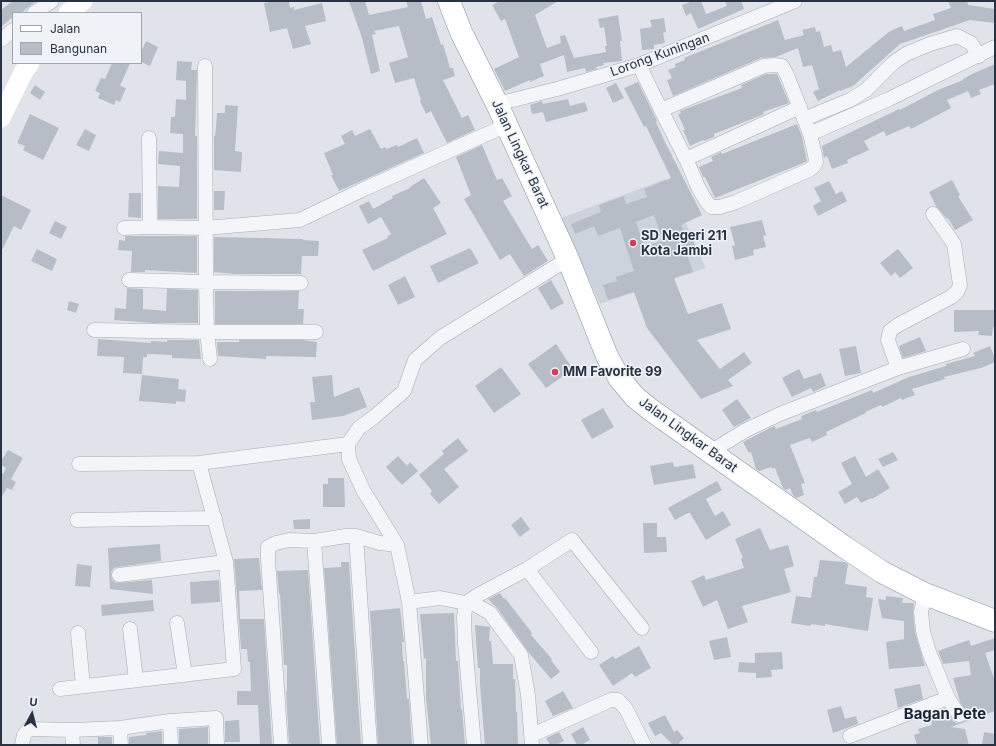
<!DOCTYPE html>
<style>
body{margin:0}
#map{position:relative;width:996px;height:746px;overflow:hidden;background:#e0e4ea;font-family:Inter,sans-serif}
canvas{display:block}
.frame{position:absolute;inset:0;border:2px solid #273242;pointer-events:none}
.legend{position:absolute;left:12px;top:12px;width:130px;height:52px;box-sizing:border-box;background:#eff3f7;border:1px solid #9fa6af;margin:0;padding:5px 7px;list-style:none;font-size:12px;color:#273242}
.legend li{display:flex;align-items:center;gap:8px;height:20px}
.legend b{width:20px;border:1px solid #9fa6af}
.north{position:absolute;left:12px;top:694px;width:40px;height:40px;-webkit-text-stroke:3px #eff3f7;paint-order:stroke;rotate:7deg;font-size:11px;font-weight:700;line-height:16px;text-align:center;color:#273242}
.north::after{content:'';display:block;margin:auto;width:14px;height:18px;background:#273242;clip-path:polygon(50% 0,100% 100%,50% 72%,0 100%)}
</style>
<div id="map">
<canvas width="996" height="746"></canvas>
<div class="frame"></div>
<ul class="legend">
<li><b style="height:5px;background:#fff"></b>Jalan</li>
<li><b style="height:11px;background:#b6bdc7"></b>Bangunan</li>
</ul>
<div class="north">U</div>
</div>
<script>
const ctx = document.querySelector('canvas').getContext('2d');
ctx.lineJoin = 'round';
function paint(path, color) {
  ctx.fillStyle = color;
  ctx.fill(path, 'evenodd');
}
function poly(rows) {
  const path = new Path2D();
  for (const r of rows) {
    path.moveTo(r[0], r[1]);
    for (let i = 2; i < r.length; i += 2) path.lineTo(r[i], r[i + 1]);
  }
  return path;
}
function strokePath(path, color, width, dash) {
  ctx.strokeStyle = color;
  ctx.lineWidth = width;
  ctx.lineCap = dash ? 'butt' : 'round';
  ctx.setLineDash(dash || []);
  ctx.stroke(path);
}
function label(font, color, halo, rows, align = 'center') {
  ctx.font = font + ' Inter,sans-serif';
  ctx.lineWidth = 3;
  ctx.setLineDash([]);
  ctx.textBaseline = 'middle';
  ctx.strokeStyle = halo;
  ctx.fillStyle = color;
  for (const [text, x, y, turn = 0] of rows) {
    ctx.save();
    ctx.translate(x, y);
    ctx.rotate((+turn || 0) * Math.PI / 180);
    ctx.textAlign = isNaN(turn) ? turn : align;
    if (halo) ctx.strokeText(text, 0, 0);
    ctx.fillText(text, 0, 0);
    ctx.restore();
  }
}
paint(poly([
 [666,179,706,268,600,304,561,218]
]), '#cdd3dc');
paint(poly([
 [13,1,36,1,21,13,13,13,13,17,1,27,1,10],
 [274,1,289,1,290,8,294,7,294,10,322,3,326,21,305,26,311,44,293,49,287,28,270,32,264,3],
 [349,1,365,1,369,15,408,7,406,1,421,1,426,19,432,17,441,45,443,44,450,68,453,68,455,76,443,80,462,118,468,115,475,130,447,143,431,111,426,114,420,101,421,100,414,78,395,83,389,63,408,57,399,26,374,31,376,34,372,35,380,71,371,74,362,38],
 [500,1,558,1,535,15,547,48,561,43,560,36,565,35,574,58,606,52,605,46,607,46,604,27,600,28,598,19,618,15,622,41,620,41,622,61,603,63,604,65,596,67,597,69,586,72,585,68,567,72,564,55,540,64,544,76,530,82,530,80,505,91,494,69,519,57,505,19,501,21,492,5],
 [693,1,701,1,706,14,727,6,725,1,741,1,744,9,698,29,691,13,686,16,682,5],
 [948,1,967,1,968,5,995,9,995,23,970,20,900,44,853,86,840,91,840,90,818,101,813,92,819,89,812,65,803,67,798,48,776,57,761,58,673,96,667,80,672,78,668,70,676,67,675,64,685,60,684,58,778,20,785,40,804,35,802,30,815,27,816,32,820,31,824,47,831,45,833,52,841,50,846,67,890,31,902,26,904,31,935,20,933,14,951,8],
 [664,18,666,32,663,33,665,43,654,45,654,49,642,50,640,29,652,27,650,20],
 [146,41,158,47,150,66,141,62,141,52],
 [177,61,192,62,191,70,197,70,195,136,197,136,197,219,158,219,158,186,179,187,180,166,158,164,159,151,183,153,183,134,170,133,171,117,175,117,176,99,186,100,186,81,176,80],
 [112,63,130,63,120,86,126,88,120,102,116,100,114,105,98,98,100,93,95,91,101,78,105,79],
 [995,64,995,84,979,90,981,94,971,98,968,91,947,100,951,108,911,129,909,126,886,136,884,131,864,141,869,150,847,160,848,163,832,169,827,156,824,158,822,146,899,109,900,110,938,90,963,80,963,79,972,74],
 [766,74,777,74,789,103,763,112,764,114,762,115,714,134,714,137,704,141,703,140,690,146,683,130,685,130,678,114,681,113,680,111,742,88,741,85],
 [638,82,657,121,656,122,665,142,702,215,681,225,687,241,693,240,696,251,687,254,693,272,674,278,688,314,722,303,731,329,697,340,720,369,744,352,752,363,728,380,733,386,701,399,647,328,634,292,608,300,603,285,617,281,616,277,634,271,620,228,598,236,594,226,575,234,571,224,601,212,599,205,624,196,626,204,647,197,644,189,671,178,646,126,644,127,624,88],
 [654,215,663,241,644,246,636,222],
 [616,83,624,98,613,103,606,88],
 [35,85,45,92,40,100,30,93],
 [568,99,570,106,585,102,588,111,546,122,543,112,532,114,530,105,542,101,543,104],
 [225,105,238,106,235,151,242,152,241,172,214,170,214,136,215,136,216,128,217,113,225,113],
 [30,114,59,128,43,160,23,150,25,146,17,143],
 [797,124,802,137,807,161,801,164,715,198,705,177,703,177,699,167,713,161,711,157,721,152,722,154],
 [85,129,96,135,89,151,76,145],
 [370,129,381,149,385,147,386,149,397,145,398,147,417,138,424,153,339,191,331,175,333,175,324,153,345,144,341,136,352,130,355,136],
 [482,145,497,180,502,178,512,196,503,201,532,249,538,245,548,261,524,276,510,254,500,260,464,199,471,195,456,157],
 [424,178,441,203,433,208,447,234,373,271,362,250,388,238,387,237,391,234,381,217,368,224,359,206,369,201,373,209,393,198,392,196,410,188,410,187],
 [952,180,960,195,958,196,973,220,955,230,948,218,947,219,936,206,929,192],
 [829,181,836,194,842,191,847,201,818,216,813,206,821,201,814,188],
 [214,191,225,191,224,210,214,210],
 [129,193,141,193,141,218,128,217],
 [1,195,31,210,21,230,14,226,1,252],
 [762,220,766,235,763,236,766,247,753,250,754,255,735,260,732,246,735,245,730,227],
 [55,221,67,227,61,239,49,233],
 [125,236,197,236,197,273,145,270,145,272,131,272,132,251,118,250,119,240,125,241],
 [214,237,303,239,303,240,319,241,318,256,302,256,301,274,234,274,214,272],
 [470,248,479,263,438,283,430,266],
 [37,249,57,259,52,271,31,261],
 [898,249,913,268,900,278,895,272,891,276,880,263],
 [405,276,415,297,398,305,388,285],
 [551,280,564,303,551,310,538,288],
 [127,288,143,289,143,309,166,311,167,289,198,290,198,323,152,323,114,320,115,308,126,309],
 [215,291,299,291,298,309,304,309,303,324,215,324],
 [69,301,79,304,76,313,67,310],
 [954,310,995,310,994,327,993,327,992,336,978,335,979,331,954,332],
 [920,337,926,351,903,358,899,346],
 [98,339,151,343,151,341,167,342,167,340,199,340,201,359,172,358,172,355,147,354,147,357,143,357,142,374,123,373,124,357,97,356],
 [239,340,303,340,317,342,316,357,266,356,266,359,218,356,217,342,239,342],
 [556,344,573,369,546,388,528,364],
 [856,346,861,373,845,376,839,349],
 [990,346,995,358,995,362,981,368,944,377,945,379,912,389,915,395,902,400,901,398,882,407,881,405,865,412,866,413,826,432,827,435,812,442,810,438,790,445,805,483,801,484,804,495,796,498,793,495,790,488,786,490,783,488,775,468,772,469,772,467,759,471,756,469,751,452,749,453,743,442,774,426,776,429,802,419,801,416,816,410,817,412,872,390,873,393,909,377,946,366,946,364,975,356,973,353],
 [501,367,521,394,494,413,475,386],
 [799,369,804,379,821,373,826,386,813,392,811,388,792,397,782,378],
 [142,375,179,379,178,389,186,390,185,402,176,401,176,404,139,401],
 [332,375,334,397,359,387,367,407,343,416,312,420,310,402,315,402,312,377],
 [737,399,751,418,734,427,722,410],
 [603,408,614,427,592,439,581,420],
 [458,438,468,451,444,469,459,487,439,504,430,494,432,491,419,475,444,454,442,451],
 [8,450,23,458,11,479,16,482,12,490,7,488,1,498,1,473,3,474,6,468,1,465,1,461],
 [893,452,898,460,883,467,878,459],
 [398,456,407,466,410,462,418,471,402,485,386,467],
 [855,456,866,477,878,469,890,488,872,499,871,498,861,503,857,497,845,504,838,492,852,484,841,463],
 [673,462,674,467,693,464,696,478,654,485,650,466],
 [328,478,344,478,345,507,323,507,323,484,328,484],
 [717,481,722,490,706,499,715,516,723,511,731,525,706,540,690,513,688,513,675,520,668,508],
 [521,517,530,529,520,537,511,525],
 [310,519,310,529,294,529,293,520],
 [643,523,657,523,657,537,666,537,667,552,644,553],
 [760,528,770,550,788,545,794,566,784,569,791,592,742,606,748,622,728,629,717,600,703,607,691,581,704,575,706,580,744,568,741,559,743,558,735,539],
 [160,544,161,561,118,567,114,568,111,572,112,580,116,583,152,580,153,594,110,589,108,548],
 [259,558,262,590,239,591,240,619,264,619,272,744,260,744,258,705,237,705,237,691,251,691,250,662,248,662,247,649,241,649,234,559],
 [820,560,844,562,848,564,845,584,867,587,866,597,873,598,868,631,825,624,825,626,811,624,810,626,791,623,796,596,811,598,814,577,817,577],
 [341,562,349,562,361,745,337,745,324,568,341,567],
 [77,564,92,566,90,587,75,586],
 [308,570,320,745,291,745,291,743,289,743,286,691,287,691,287,665,284,665,280,594,279,594,277,571],
 [219,580,220,602,191,604,190,582],
 [500,593,504,599,505,598,532,633,531,635,552,659,551,660,560,672,551,679,529,653,497,608,488,599],
 [886,596,903,598,902,603,914,603,913,613,915,632,925,666,889,669,886,642,904,639,904,621,882,618,878,599,886,600],
 [153,600,154,611,102,616,101,605],
 [400,608,404,642,402,642,403,661,404,661,407,699,409,699,412,745,378,745,370,611],
 [454,613,456,661,458,661,461,709,462,709,465,745,431,745,426,698,426,658,424,659,420,614],
 [475,625,490,627,489,641,491,641,493,664,513,664,513,679,515,679,516,712,517,712,518,745,485,745,480,685,480,668,478,668],
 [727,637,731,657,714,660,709,641],
 [995,638,995,650,985,653,995,681,995,711,951,727,965,729,969,745,917,745,914,735,920,733,918,729,932,725,929,715,945,708,952,720,956,723,963,722,967,718,966,711,960,702,953,678,971,675,969,661,943,664,938,651,969,640,971,646],
 [639,646,651,668,635,677,632,673,613,686,599,665,613,656,615,659],
 [782,652,783,669,771,670,772,677,756,678,756,673,738,672,739,662,755,663,755,653],
 [920,684,923,699,898,708,894,689],
 [563,691,573,708,553,716,545,701],
 [841,706,845,719,856,716,858,724,833,733,827,710],
 [665,715,674,732,677,730,684,738,679,743,680,745,673,745,661,733,655,736,648,723],
 [239,720,240,742,225,742,225,721],
 [208,727,208,745,179,745,179,729],
 [583,727,590,740,581,745,577,745,571,734],
 [162,731,162,745,129,745,129,737,146,735,146,733],
 [559,732,564,741,556,745,550,745,546,738],
 [984,732,995,734,995,745,982,745],
 [98,737,112,737,112,745,98,745]
]), '#b6bdc7');
const street = poly([
 [34,13,52,1],
 [1,40,13,30],
 [639,65,661,110,686,159,698,187,706,201,711,207,720,207,736,202,809,170,814,166,816,162,815,155,810,134,787,75,782,66,775,65,764,66,661,110],
 [205,66,206,282,207,332,210,359],
 [497,104,557,89,639,65,795,1],
 [804,119,850,100,866,90,893,63,906,54,930,44,957,36,971,43,979,56],
 [810,134,889,99,995,47],
 [149,138,150,227],
 [686,159,800,107],
 [124,228,150,227,205,228,300,220,364,189,507,125],
 [129,280,206,282,301,283],
 [94,330,207,332,316,332],
 [898,368,888,340,890,331,898,325,951,297,957,292,960,285,954,244,933,214],
 [710,452,746,430,780,414,898,368,963,349],
 [79,464,199,463],
 [77,520,215,518],
 [356,536,370,745],
 [314,541,329,745],
 [527,569,591,652],
 [119,575,226,562,199,463,348,444],
 [925,594,921,612,923,631,929,652,948,698,959,715],
 [409,602,440,598,476,605,490,613,521,655,528,695,532,745],
 [177,623,185,675],
 [130,629,136,680],
 [78,633,83,686],
 [60,689,234,669,226,562],
 [170,721,171,745],
 [120,728,121,745],
 [72,730,73,745],
 [532,735,611,700,618,700,626,709,644,745],
 [850,736,948,698],
 [22,745,24,735,29,729,72,730,120,728,170,721,216,718,217,745],
 [281,745,268,560,268,547,276,543,289,540,314,541,346,536,356,536,380,543,397,545],
 [421,745,409,602,397,545,363,490,349,459,348,444,359,428,374,417,404,391,415,360,440,338,568,259],
 [474,745,465,643,464,617,466,603,478,595,527,569,572,540,642,628]
]);
const highway = poly([
 [449,1,461,32,497,104,568,259,607,356,619,378,635,397,651,410,843,546,882,572,925,594,995,621]
]);
strokePath(street, '#a5abb4', 15);
strokePath(highway, '#8692a2', 23);
strokePath(street, '#f3f5f8', 14);
strokePath(poly([
 [68,13,83,1],
 [1,118,24,71,30,63]
]), '#fff', 19);
strokePath(highway, '#fff', 22);
for (const [x, y, r, color] of [
 [633,243,4,"#d83b58"],
 [555,372,4,"#d83b58"]
]) {
  const dot = new Path2D();
  dot.arc(x, y, r, 0, 2 * Math.PI);
  ctx.fillStyle = color;
  ctx.fill(dot);
  strokePath(dot, '#eff3f7', 1.5);
}
label('13px', '#273242', '#eff3f7', [
 ["Lorong Kuningan",660,55,-20],
 ["Jalan Lingkar Barat",520,154,65],
 ["Jalan Lingkar Barat",688,435,36]
]);
label('bold 13px', '#273242', '#eff3f7', [
 ["SD Negeri 211",641,236],
 ["Kota Jambi",641,251],
 ["MM Favorite 99",563,372]
], 'left');
label('bold 15px', '#192333', '#eff3f7', [
 ["Bagan Pete",945,714]
]);
</script>
